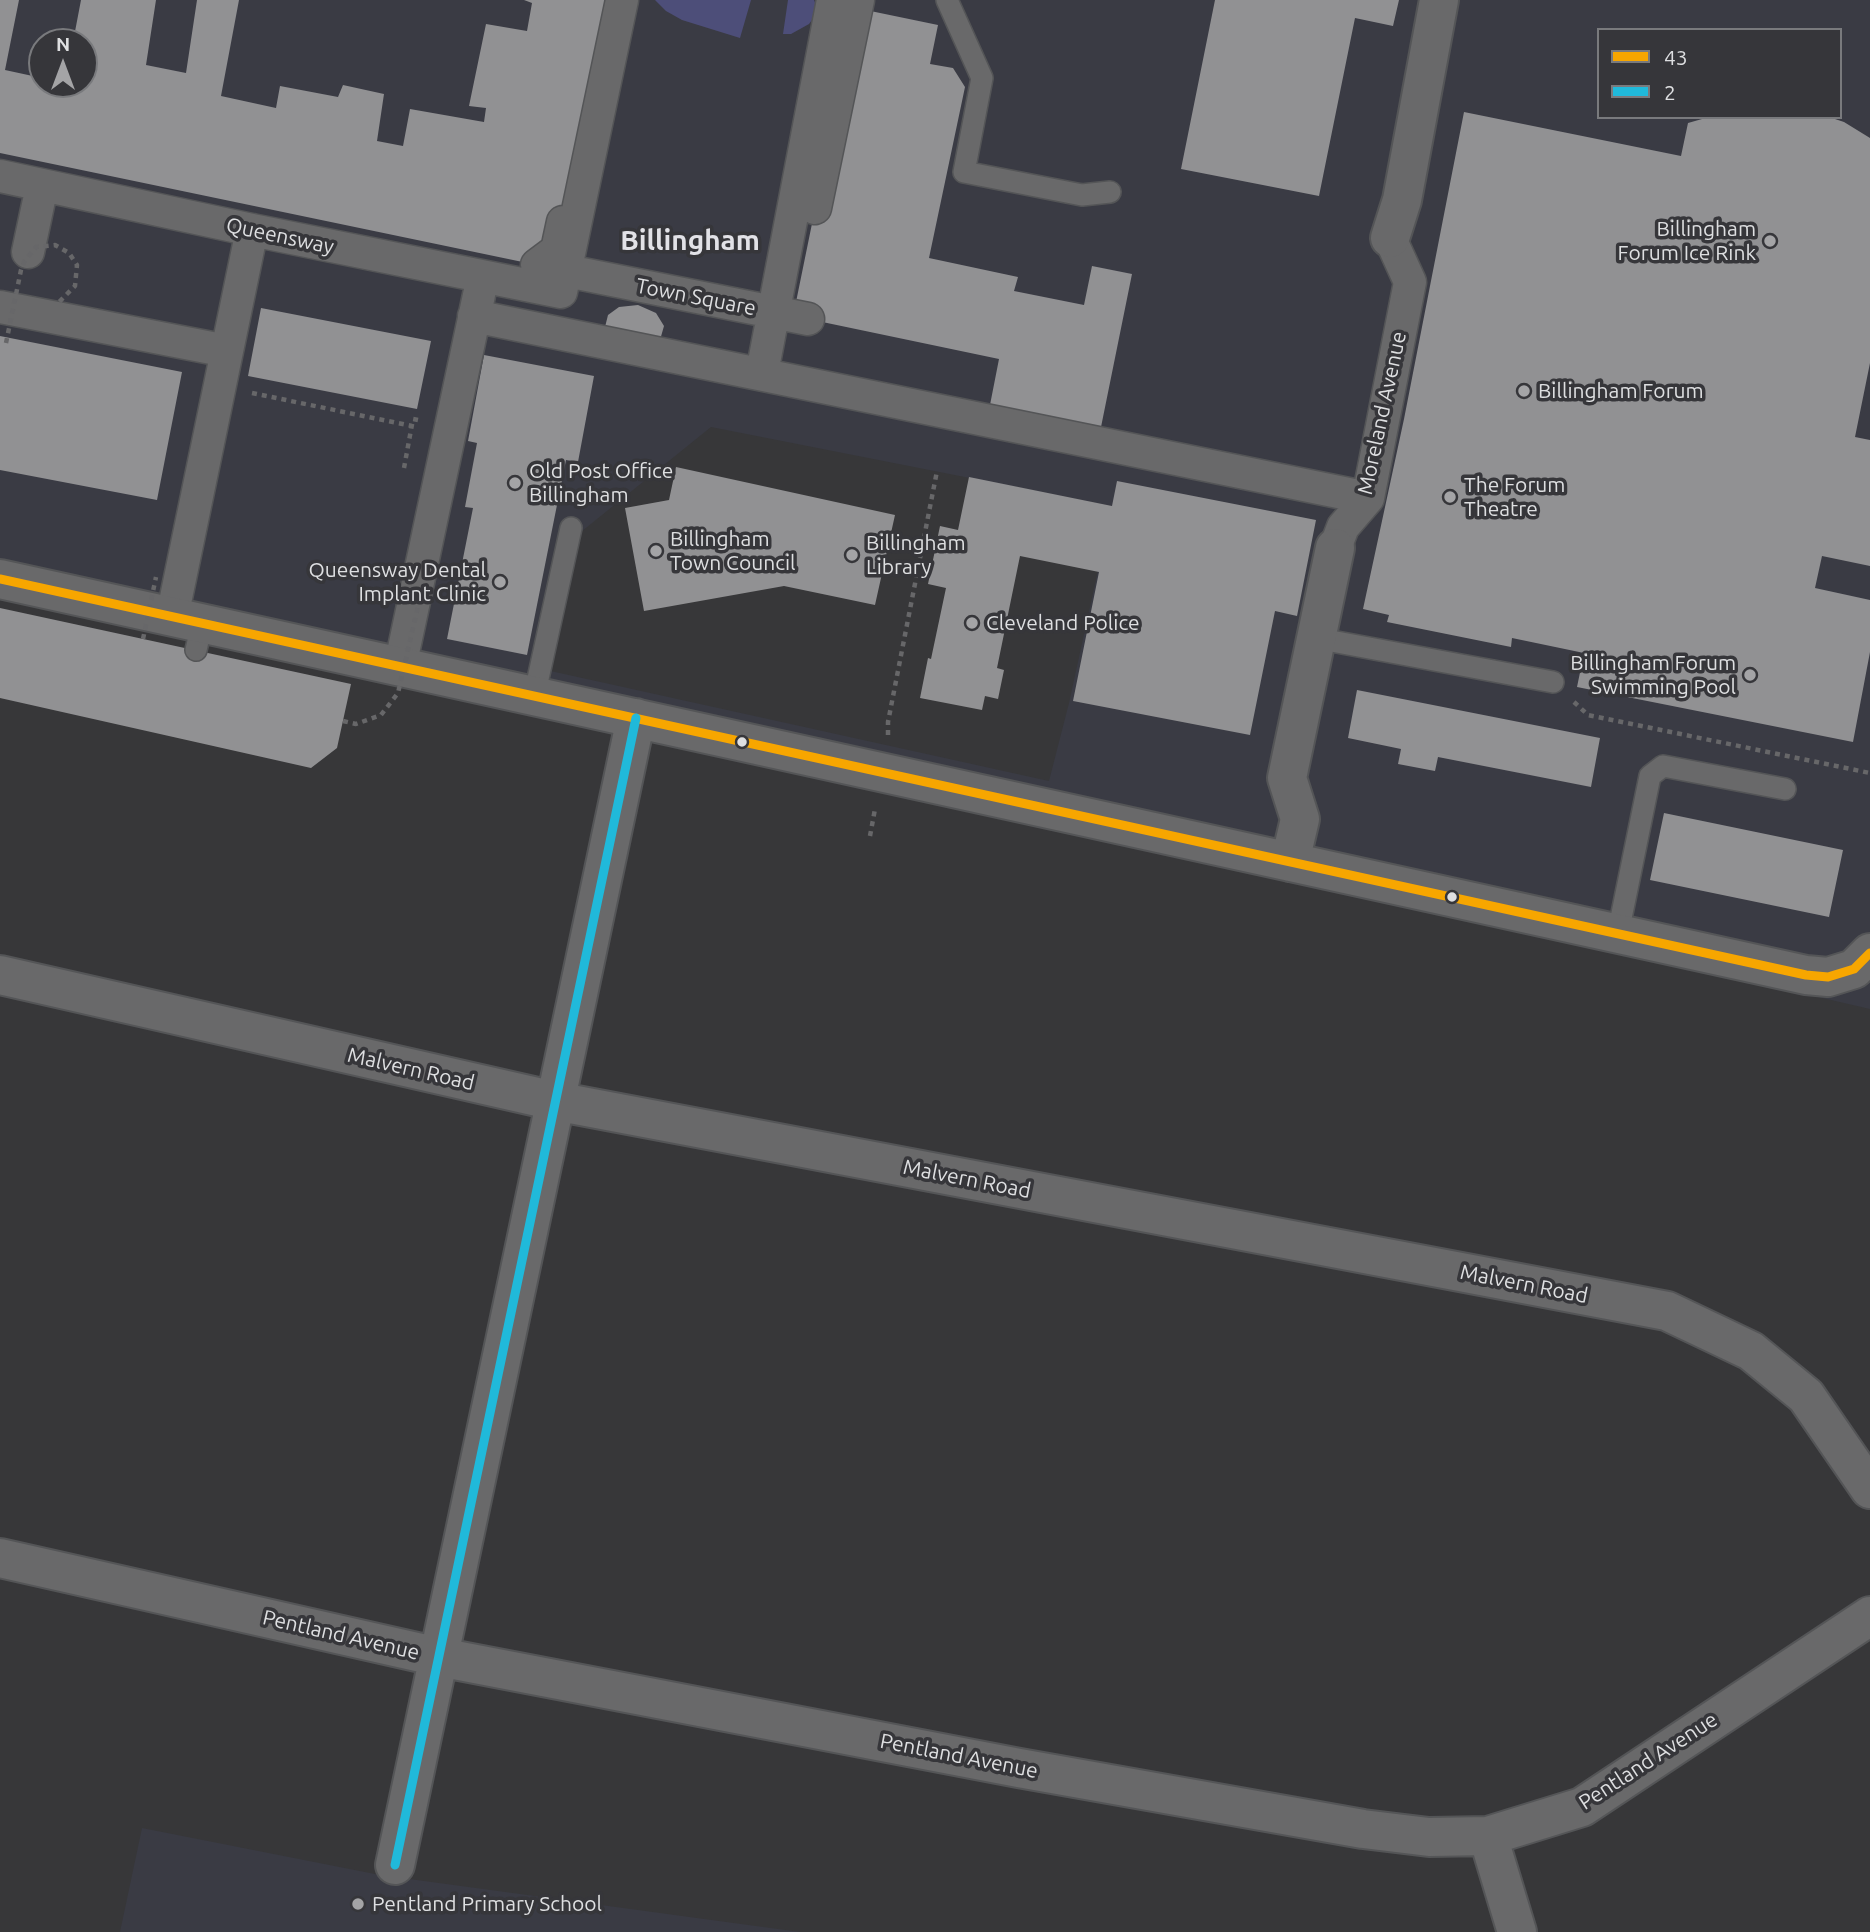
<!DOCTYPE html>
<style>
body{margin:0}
#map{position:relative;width:1870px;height:1932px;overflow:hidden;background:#373739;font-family:Ubuntu,sans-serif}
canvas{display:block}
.legend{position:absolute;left:1597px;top:28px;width:245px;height:91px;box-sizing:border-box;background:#36363a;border:2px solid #797a7d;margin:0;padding:9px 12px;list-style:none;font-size:21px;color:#dedfe1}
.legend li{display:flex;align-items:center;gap:14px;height:35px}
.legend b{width:35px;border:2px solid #797a7d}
.north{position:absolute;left:28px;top:28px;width:70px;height:70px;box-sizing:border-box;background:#36363a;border:2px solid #797a7d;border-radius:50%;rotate:0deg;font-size:19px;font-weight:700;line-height:28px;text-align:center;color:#dedfe1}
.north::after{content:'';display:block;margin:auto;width:24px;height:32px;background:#a4a4a6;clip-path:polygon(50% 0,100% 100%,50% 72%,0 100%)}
</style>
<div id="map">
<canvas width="1870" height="1932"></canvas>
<ul class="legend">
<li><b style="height:9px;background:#f7a600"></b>43</li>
<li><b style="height:9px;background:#20b9da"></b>2</li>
</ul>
<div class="north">N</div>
</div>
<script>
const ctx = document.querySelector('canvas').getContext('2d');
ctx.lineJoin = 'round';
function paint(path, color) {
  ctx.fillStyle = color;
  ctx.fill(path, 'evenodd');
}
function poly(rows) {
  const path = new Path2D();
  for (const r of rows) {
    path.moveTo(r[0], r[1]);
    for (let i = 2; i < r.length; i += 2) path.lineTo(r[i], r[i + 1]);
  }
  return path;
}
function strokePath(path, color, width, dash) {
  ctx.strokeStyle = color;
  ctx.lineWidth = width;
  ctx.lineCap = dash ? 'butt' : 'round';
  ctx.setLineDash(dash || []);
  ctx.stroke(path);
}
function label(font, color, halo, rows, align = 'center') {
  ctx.font = font + ' Ubuntu,sans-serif';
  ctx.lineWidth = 7;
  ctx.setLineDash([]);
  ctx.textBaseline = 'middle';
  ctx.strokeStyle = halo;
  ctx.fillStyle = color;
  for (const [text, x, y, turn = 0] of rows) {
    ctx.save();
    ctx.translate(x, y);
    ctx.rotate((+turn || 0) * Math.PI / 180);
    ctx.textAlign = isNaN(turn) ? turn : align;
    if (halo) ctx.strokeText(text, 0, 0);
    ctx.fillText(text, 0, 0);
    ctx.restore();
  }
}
paint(poly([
 [0,0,1870,0,1870,1009,639,724,0,572],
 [1599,30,1840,30,1840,117,1599,117],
 [42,42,84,42,84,84,42,84],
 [711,427,1112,506,1069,703,1049,781,546,670,576,536],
 [142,1828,380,1875,800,1932,120,1932]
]), '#3a3b44');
paint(poly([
 [655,0,751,0,740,38,682,20,666,11],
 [788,0,814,0,816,5,815,16,809,24,791,34,783,34]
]), '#4d4e79');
paint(poly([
 [0,0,19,0,5,70,42,78,42,84,84,84,84,42,73,42,81,0,156,0,146,65,186,73,197,0,239,0,221,96,276,108,280,86,338,97,343,85,384,94,377,141,403,146,410,109,484,122,486,108,469,106,486,24,527,31,532,3,524,0,607,0,557,250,537,265,0,153],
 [1215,0,1399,0,1393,26,1355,18,1319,196,1181,169],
 [856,8,938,25,930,64,953,68,965,87,929,258,1018,277,1014,291,1084,305,1092,266,1132,274,1100,432,989,410,999,359,808,319,796,302],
 [1464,112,1681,156,1688,123,1709,117,1829,117,1844,122,1870,138,1870,363,1855,437,1870,440,1870,566,1822,556,1815,588,1870,600,1870,652,1853,742,1577,687,1584,653,1512,638,1511,647,1387,622,1389,615,1363,609,1404,419],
 [638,305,656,313,664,326,660,340,605,327,608,315,619,307],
 [261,308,431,341,417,409,248,376],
 [0,336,182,372,157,500,0,470],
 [484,355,594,376,578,462,566,460,527,655,447,639,473,508,465,507,477,443,468,441],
 [676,467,895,515,875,605,784,586,644,611,625,508,669,500],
 [969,477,1112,506,1117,481,1316,520,1297,616,1275,611,1250,735,1073,701,1099,572,1020,556,997,668,1004,670,998,699,985,696,982,710,920,698,928,658,931,659,946,588,928,584,940,526,958,530],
 [0,608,351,684,337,748,311,768,0,698],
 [1357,690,1600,738,1591,787,1438,757,1435,771,1398,764,1401,749,1348,738],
 [1664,813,1843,850,1829,917,1650,880]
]), '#919193');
const service = poly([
 [947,0,982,78,964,172,1082,195,1110,192],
 [1315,638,1553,682],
 [196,650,202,624],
 [534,697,571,528],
 [1618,933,1650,776,1663,766,1785,789]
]);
const pedestrian = poly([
 [0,176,252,230,561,292,622,0],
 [815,208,858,0],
 [563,222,557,250,537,265,808,319],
 [28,252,42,186],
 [0,307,227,351],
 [474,316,1368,498],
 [762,373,833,0],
 [1335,548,1343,527,1368,498,1410,282,1390,238],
 [172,617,252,230],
 [400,667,479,295]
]);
const minor = poly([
 [1390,238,1402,200,1439,0],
 [0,579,1806,975,1828,977,1854,969,1870,953],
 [1290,862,1300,819,1287,778,1335,548],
 [0,975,555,1101,1667,1311,1751,1351,1806,1396,1870,1489],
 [0,1558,439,1657,1019,1768,1363,1829,1429,1837,1488,1836,1582,1807,1870,1616],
 [1488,1836,1517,1932],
 [395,1865,636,718]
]);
strokePath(service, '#545557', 24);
strokePath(pedestrian, '#545557', 35);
strokePath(minor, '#545557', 42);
strokePath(poly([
 [252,393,412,426],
 [404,468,413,419,418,420],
 [1574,702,1588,715,1870,773],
 [888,735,888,722,937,471],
 [870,836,875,809]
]), '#676769', 4.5, [5, 5]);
strokePath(service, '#69696a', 21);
strokePath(pedestrian, '#69696a', 32);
strokePath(minor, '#69696a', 38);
strokePath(poly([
 [6,343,21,270,24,262,36,247,55,245,69,253,77,265,75,286,59,302],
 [143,639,156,577],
 [343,721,356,724,381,715,398,693,419,602,414,585,404,573,384,569]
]), '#676769', 4.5, [5, 5]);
strokePath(poly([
 [0,579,1806,975,1828,977,1854,969,1870,953]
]), '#f7a600', 9);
strokePath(poly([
 [395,1865,636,718]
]), '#20b9da', 9);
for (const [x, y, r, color] of [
 [1770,241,7,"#a4a4a6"],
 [1524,391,7,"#a4a4a6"],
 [515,483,7,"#a4a4a6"],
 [1450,497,7,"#a4a4a6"],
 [656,551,7,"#a4a4a6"],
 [852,555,7,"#a4a4a6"],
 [500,582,7,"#a4a4a6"],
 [972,623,7,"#a4a4a6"],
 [1750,675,7,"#a4a4a6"],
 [742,742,6,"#dedfe1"],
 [1452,897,6,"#dedfe1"],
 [358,1904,7,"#a4a4a6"]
]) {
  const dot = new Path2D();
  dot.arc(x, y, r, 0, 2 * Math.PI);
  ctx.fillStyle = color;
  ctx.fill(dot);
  strokePath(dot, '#36363a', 2.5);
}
label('21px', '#dedfe1', '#36363a', [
 ["Billingham",1756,229,"right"],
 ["Forum Ice Rink",1756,253,"right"],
 ["Billingham Forum",1538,391],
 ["Old Post Office",529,471],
 ["Billingham",529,495],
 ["The Forum",1464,485],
 ["Theatre",1464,509],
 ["Billingham",670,539],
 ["Town Council",670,563],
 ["Billingham",866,543],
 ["Library",866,567],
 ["Queensway Dental",486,570,"right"],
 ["Implant Clinic",486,594,"right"],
 ["Cleveland Police",986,623],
 ["Billingham Forum",1736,663,"right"],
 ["Swimming Pool",1736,687,"right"],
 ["Pentland Primary School",372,1904]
], 'left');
label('21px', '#dedfe1', '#36363a', [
 ["Queensway",280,236,12],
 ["Town Square",696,297,11],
 ["Moreland Avenue",1382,413,-78],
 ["Malvern Road",411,1069,13],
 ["Malvern Road",967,1179,11],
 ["Malvern Road",1524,1284,11],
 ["Pentland Avenue",341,1635,13],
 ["Pentland Avenue",959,1756,11],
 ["Pentland Avenue",1648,1761,-33]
]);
label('bold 28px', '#e2e2e7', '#36363a', [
 ["Billingham",690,241]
]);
</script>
